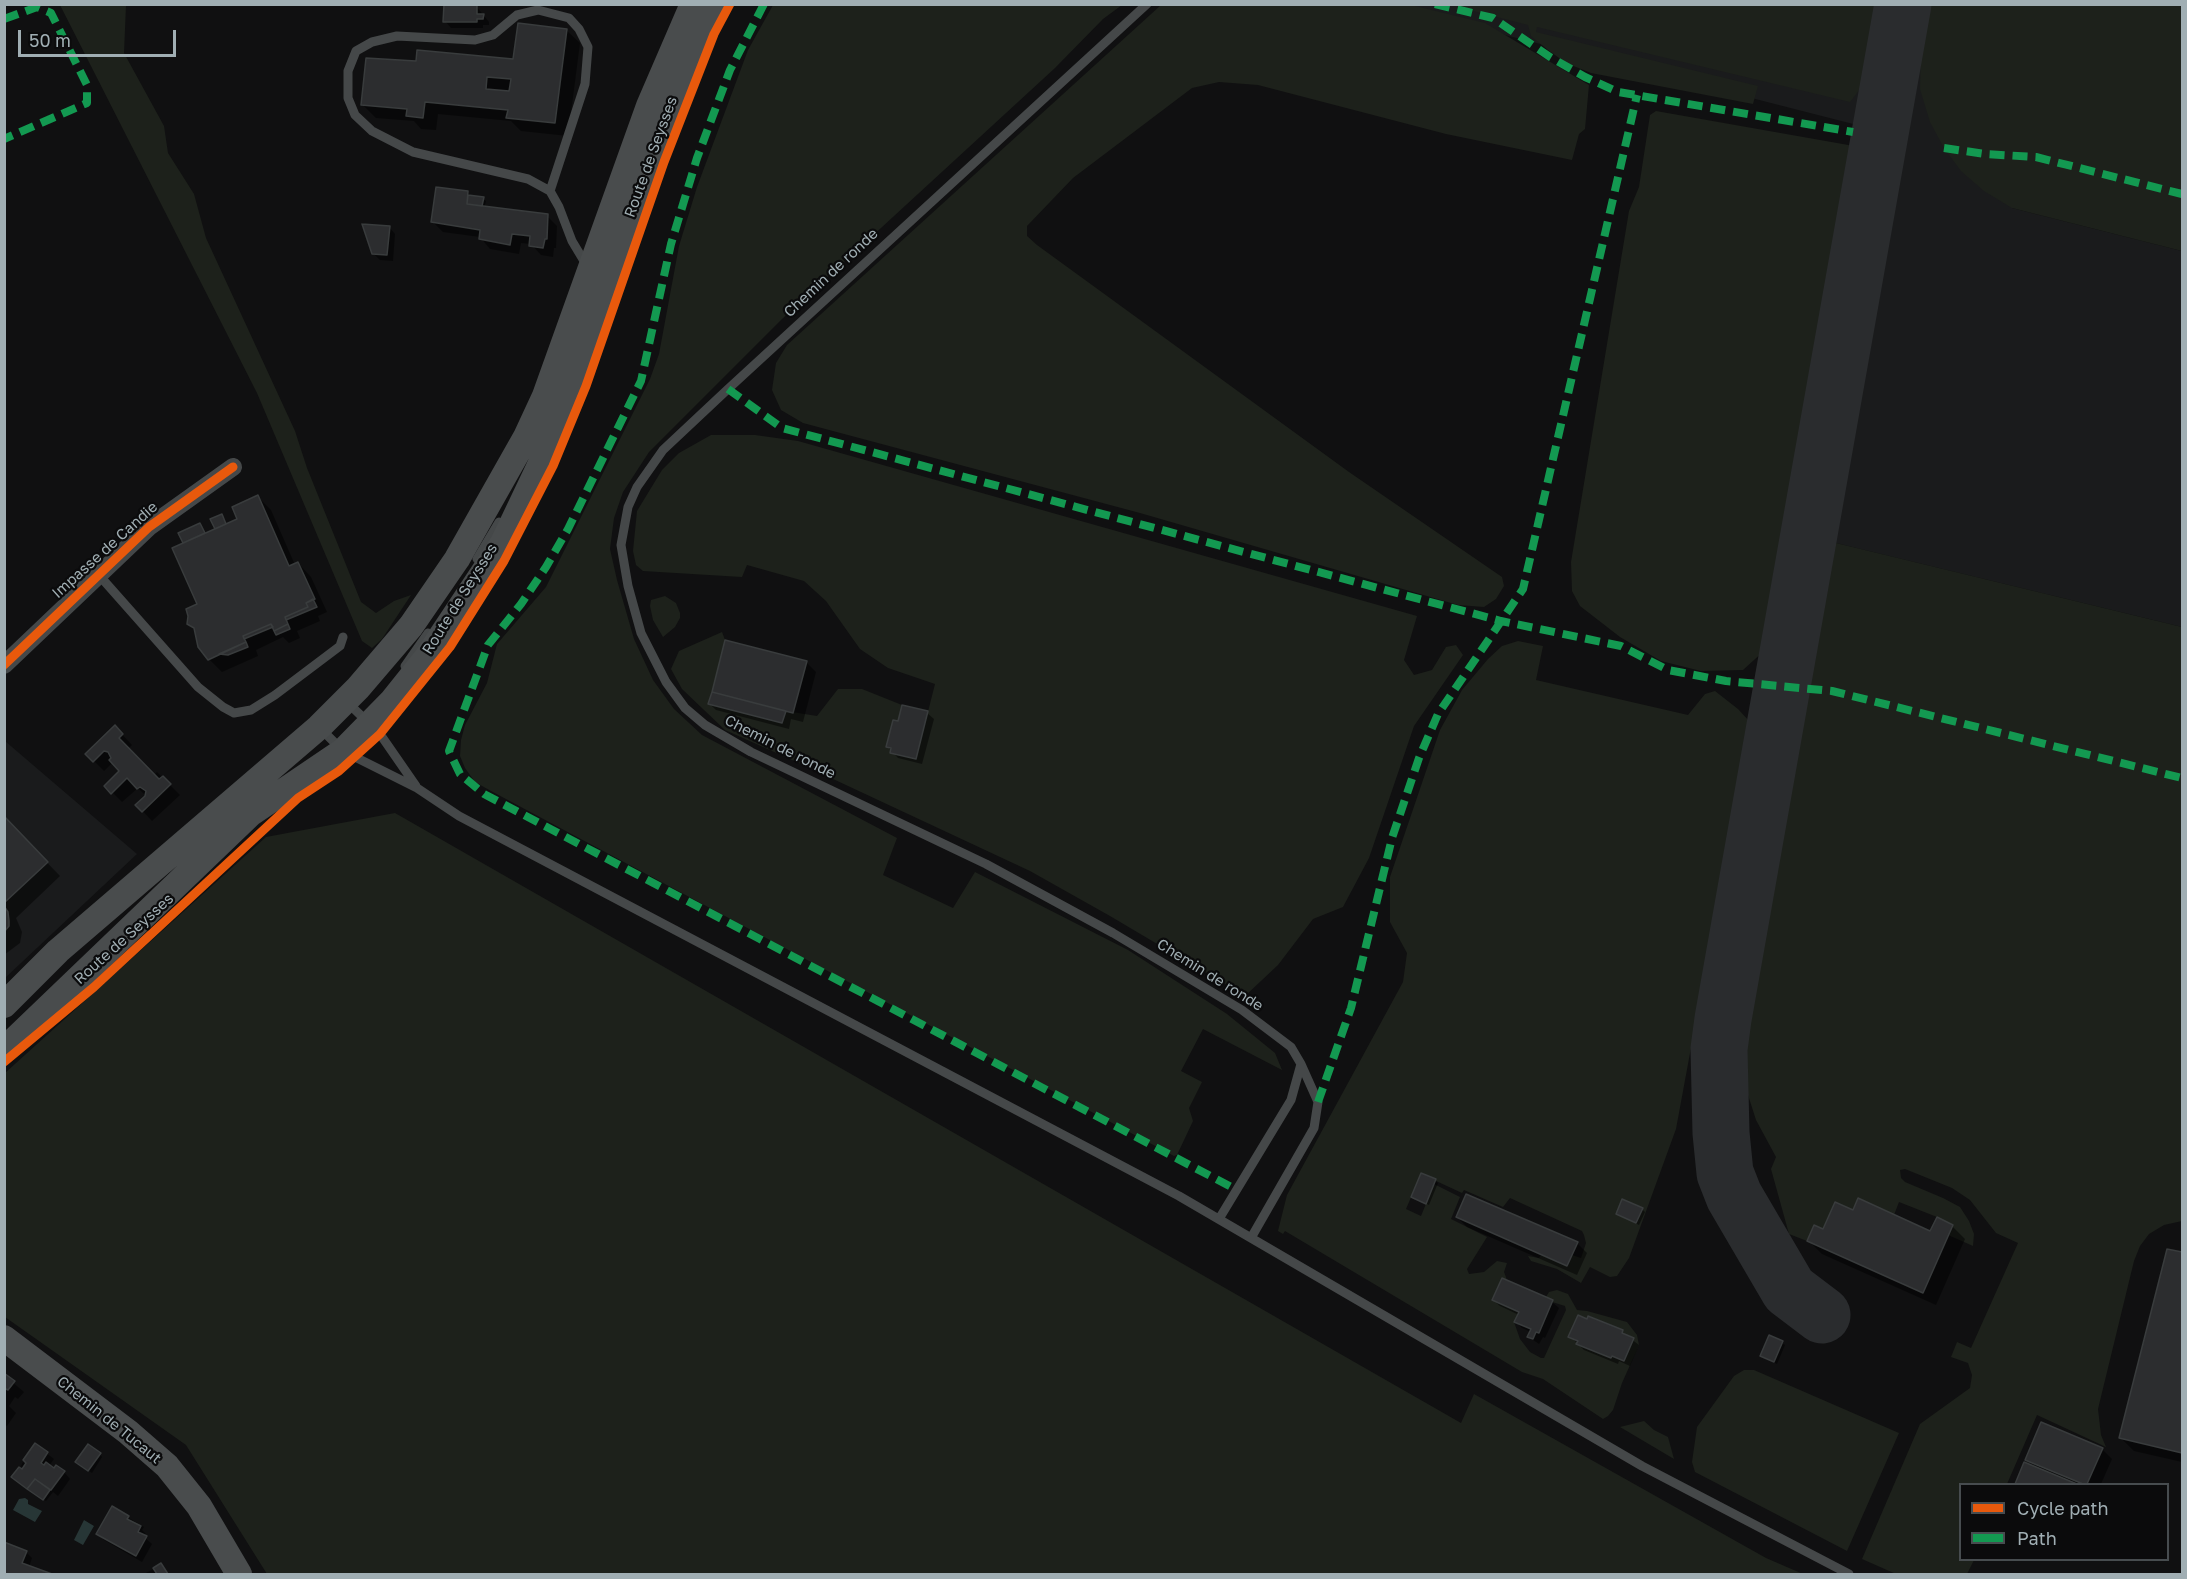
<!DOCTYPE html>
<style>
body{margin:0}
#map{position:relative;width:2187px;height:1579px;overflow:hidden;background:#101011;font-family:"Golos Text",sans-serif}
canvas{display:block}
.frame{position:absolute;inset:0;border:6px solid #a0aeb3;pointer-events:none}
.legend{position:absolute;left:1959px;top:1483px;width:210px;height:78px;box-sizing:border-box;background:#0b0b0c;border:2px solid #474c4f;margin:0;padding:8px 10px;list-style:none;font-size:18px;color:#a0aeb3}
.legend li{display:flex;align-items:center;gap:12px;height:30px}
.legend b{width:30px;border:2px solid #474c4f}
.scale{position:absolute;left:18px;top:30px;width:158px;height:27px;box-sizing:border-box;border:3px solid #a0aeb3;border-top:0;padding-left:8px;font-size:18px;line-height:21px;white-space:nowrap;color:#a0aeb3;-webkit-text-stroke:4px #0b0b0c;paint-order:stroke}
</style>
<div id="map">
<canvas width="2187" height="1579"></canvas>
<div class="frame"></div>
<ul class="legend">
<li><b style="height:8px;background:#e8590c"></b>Cycle path</li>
<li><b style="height:8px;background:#139951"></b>Path</li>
</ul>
<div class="scale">50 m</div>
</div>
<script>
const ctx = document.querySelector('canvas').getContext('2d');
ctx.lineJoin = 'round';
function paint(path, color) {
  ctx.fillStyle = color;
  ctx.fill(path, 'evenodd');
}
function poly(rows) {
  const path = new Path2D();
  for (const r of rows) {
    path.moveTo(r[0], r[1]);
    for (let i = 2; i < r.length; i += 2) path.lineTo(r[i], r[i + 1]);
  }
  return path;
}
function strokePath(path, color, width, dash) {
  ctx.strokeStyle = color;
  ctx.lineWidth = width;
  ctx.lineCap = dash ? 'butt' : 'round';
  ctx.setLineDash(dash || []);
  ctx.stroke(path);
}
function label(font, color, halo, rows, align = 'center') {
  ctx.font = font + ' "Golos Text",sans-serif';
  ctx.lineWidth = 4.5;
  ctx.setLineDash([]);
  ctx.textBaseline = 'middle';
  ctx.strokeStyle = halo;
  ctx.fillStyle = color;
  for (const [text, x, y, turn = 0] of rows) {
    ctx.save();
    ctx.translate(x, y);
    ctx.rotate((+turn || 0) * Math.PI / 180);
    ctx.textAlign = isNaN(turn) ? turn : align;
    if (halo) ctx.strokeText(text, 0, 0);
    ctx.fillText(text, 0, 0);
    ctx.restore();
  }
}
paint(poly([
 [1408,5,2182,5,2012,208,2182,251,2182,627,1786,531,1857,125,1466,25],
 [5,741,137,854,5,978]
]), '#1a1b1c');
paint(poly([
 [60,5,126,5,124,53,164,126,168,153,194,194,206,238,295,431,307,468,361,602,376,613,394,601,411,595,382,639,372,648,362,641,257,393],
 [773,5,1122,5,1103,19,1055,68,782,319,649,452,623,492,614,518,610,549,617,580,634,639,653,680,674,709,702,735,897,838,883,875,953,908,975,872,1128,950,1227,1014,1275,1053,1282,1070,1203,1029,1181,1071,1202,1082,1189,1108,1193,1121,1177,1155,1174,1156,491,791,475,782,465,768,460,756,461,740,465,725,487,683,497,644,546,587,650,379,659,354,679,246,697,187,748,50],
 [1161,5,1411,5,1485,23,1589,85,1585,129,1579,134,1572,160,1446,134,1258,85,1219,82,1192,88,1073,178,1027,226,1027,236,1037,245,1349,472,1502,577,1504,586,1496,599,1484,607,1458,605,1140,513,803,423,781,410,772,390,776,363,787,345],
 [1450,5,1878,4,1878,5,1863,85,1850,102,1537,27,1536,32,1758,86,1753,104,1591,73,1566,63,1548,50,1531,36,1528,25],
 [1929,5,2182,5,2182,251,2012,208,1984,191,1961,171,1944,148,1930,122,1920,89,1921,48],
 [1656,111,1854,146,1765,650,1743,670,1701,671,1661,661,1620,637,1580,606,1572,591,1571,562,1629,211,1639,187,1650,115],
 [711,435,755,435,798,441,1417,616,1404,660,1414,675,1432,670,1446,647,1456,645,1463,655,1414,726,1369,858,1343,907,1313,919,1278,965,1245,996,1110,916,1030,871,801,764,725,730,682,689,671,669,679,651,722,632,725,640,709,704,782,723,786,711,817,716,838,689,862,689,902,705,898,721,893,720,887,747,916,759,935,684,888,668,860,649,826,601,804,581,747,565,742,577,643,571,636,565,633,551,637,511,662,470,679,453],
 [1832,542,2182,627,2182,1221,2164,1225,2149,1234,2140,1246,2134,1261,2098,1409,2101,1435,2106,1447,2037,1415,2007,1484,1960,1484,1960,1560,1974,1560,1967,1574,1896,1574,1862,1559,1920,1424,1970,1388,1972,1375,1968,1363,1951,1357,1957,1342,1971,1348,2018,1243,1996,1233,1970,1200,1952,1188,1905,1169,1900,1170,1901,1178,1905,1182,1943,1198,1960,1207,1969,1221,1974,1234,1973,1246,1948,1235,1953,1225,1937,1217,1899,1202,1894,1215,1858,1199,1853,1210,1835,1202,1823,1229,1814,1225,1807,1241,1789,1234,1771,1169,1776,1157,1756,1120,1748,1095,1744,1063,1750,1020],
 [665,596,676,603,680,613,680,618,675,627,663,637,653,620,650,606,651,600],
 [1518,641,1543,646,1536,680,1688,715,1705,694,1715,691,1738,709,1750,722,1750,728,1676,1129,1629,1258,1617,1276,1610,1277,1590,1267,1581,1283,1557,1269,1531,1261,1528,1256,1539,1258,1541,1255,1567,1266,1572,1255,1581,1258,1586,1243,1584,1235,1582,1231,1510,1198,1503,1207,1464,1190,1462,1193,1421,1174,1406,1209,1421,1216,1434,1184,1460,1197,1451,1219,1487,1237,1467,1269,1469,1274,1484,1272,1497,1261,1507,1263,1504,1272,1507,1280,1502,1278,1492,1300,1519,1312,1514,1322,1520,1339,1530,1352,1541,1358,1544,1358,1566,1310,1565,1306,1552,1302,1553,1300,1546,1297,1549,1292,1557,1290,1568,1294,1577,1310,1587,1311,1627,1322,1637,1335,1639,1345,1622,1383,1613,1410,1608,1416,1603,1419,1543,1379,1522,1372,1285,1231,1283,1234,1278,1231,1287,1195,1403,982,1407,953,1390,922,1390,877,1440,730,1462,690,1488,659,1502,646],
 [1578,1315,1587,1319,1589,1316,1623,1330,1622,1333,1634,1338,1624,1361,1612,1356,1611,1358,1577,1344,1578,1341,1568,1337],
 [395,813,1461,1423,1474,1394,1766,1558,1803,1574,267,1574,186,1445,5,1317,5,1073,266,837],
 [1744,1370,1754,1370,1899,1433,1847,1551,1695,1472,1692,1462,1697,1427,1734,1376],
 [1644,1421,1654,1430,1668,1437,1674,1459,1620,1427]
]), '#1d211b');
paint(poly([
 [25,1498,28,1500,28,1504,42,1511,35,1522,13,1510,19,1499],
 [84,1520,94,1526,83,1545,74,1540]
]), '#273636');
paint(poly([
 [476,6,489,22,489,25,483,25,483,28,451,28,445,21],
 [566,30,580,43,568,136,521,131,511,121,438,114,436,130,421,129,414,121,376,118,363,105,417,62,515,61],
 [467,192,472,197,483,199,486,201,484,208,547,216,557,226,556,248,554,248,553,257,541,255,531,244,521,243,519,254,490,249,480,237,443,232,433,222],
 [389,227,395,234,393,261,380,260,373,253],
 [258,497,271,510,295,565,298,563,311,577,327,612,318,616,320,621,297,631,300,638,289,643,283,637,256,650,258,656,222,672,209,659,196,630,189,623,199,605,185,544,180,534,200,525,206,534,217,530,221,516,227,525,239,520],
 [806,662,816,672,803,722,791,719,789,729,716,710,710,704],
 [927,713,934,719,922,764,898,758,888,747,899,723],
 [115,727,132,745,128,749,154,775,157,772,180,795,152,821,137,805,147,797,138,788,122,802,106,786,121,771,113,762,104,771,87,754],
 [4,818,60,876,16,918,22,932,20,943,4,955],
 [1435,1181,1438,1183,1429,1205,1413,1197],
 [1642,1209,1645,1212,1639,1225,1618,1214],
 [1853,1212,1931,1233,1952,1226,1965,1239,1936,1305,1822,1254,1809,1241],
 [1457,1217,1577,1243,1587,1253,1577,1275,1467,1227],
 [2168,1250,2182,1254,2182,1462,2134,1451,2121,1438],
 [1493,1300,1552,1302,1559,1308,1545,1338,1543,1337,1539,1344,1529,1337,1531,1332,1522,1328,1516,1322,1519,1315,1500,1306],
 [1622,1332,1639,1345,1630,1366,1619,1361,1618,1364,1584,1350,1570,1336],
 [1782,1343,1785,1345,1777,1364,1762,1356],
 [4,1375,24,1392,18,1399,15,1397,9,1406,16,1413,7,1426,4,1424],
 [36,1445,54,1459,49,1466,64,1472,70,1479,58,1496,53,1492,46,1501,13,1477,25,1471,21,1466,23,1462,28,1466],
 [2102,1449,2112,1459,2101,1484,2017,1484,2025,1464,2036,1469,2027,1460],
 [100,1454,102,1457,92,1473,80,1464],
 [112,1508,144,1527,142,1530,146,1534,144,1537,152,1544,142,1562,104,1540,98,1534],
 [4,1544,26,1552,32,1558,29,1567,47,1574,4,1574],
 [161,1565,168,1574,144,1574]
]), '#0007');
strokePath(poly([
 [1822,1315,1789,1290,1734,1196,1725,1173,1721,1133,1719,1049,1723,1019,1903,4]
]), '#2a2c2e', 57);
const building = poly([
 [444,4,477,5,477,14,484,14,483,19,477,19,477,22,443,22,444,4],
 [518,23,567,29,555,123,506,118,508,110,425,102,423,118,406,116,407,109,361,105,366,58,416,61,417,50,513,59,518,23],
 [487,77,511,79,509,91,486,89,487,77],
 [436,187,468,191,467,204,548,214,547,239,545,239,543,248,529,246,530,236,512,234,510,245,479,239,480,230,431,222,436,187],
 [468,195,484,197,482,206,467,204,468,195],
 [362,224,390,226,387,255,372,254,362,224],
 [258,495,289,566,298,562,315,599,306,603,308,607,285,617,288,624,274,631,271,624,243,636,246,642,208,660,198,647,194,628,187,624,188,616,186,609,197,604,172,548,237,519,232,507,258,495],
 [222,514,226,524,215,529,210,519,222,514],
 [200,523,205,533,183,543,178,533,200,523],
 [313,599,317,607,286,620,285,617,308,607,306,603,313,599],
 [271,624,273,627,244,639,243,636,271,624],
 [288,624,290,629,276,635,274,631,288,624],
 [725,640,807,661,793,713,712,692,725,640],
 [246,642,248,647,228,655,219,654,246,642],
 [712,692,786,711,782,723,708,704,712,692],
 [902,705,928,711,916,759,890,753,891,748,886,747,893,720,898,721,902,705],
 [115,725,123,734,119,738,159,779,163,776,171,784,142,812,135,805,145,796,146,791,140,787,137,789,127,778,111,794,104,786,119,771,109,760,111,758,108,752,104,751,93,762,85,754,115,725],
 [4,816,48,862,4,903,4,816],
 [4,906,8,912,9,921,9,926,4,932,4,906],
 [1421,1173,1436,1179,1426,1204,1411,1197,1421,1173],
 [1466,1194,1578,1242,1567,1266,1456,1217,1466,1194],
 [1858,1198,1930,1231,1937,1217,1953,1225,1923,1293,1807,1241,1814,1225,1823,1229,1835,1202,1853,1210,1858,1198],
 [1622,1199,1643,1208,1636,1223,1616,1214,1622,1199],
 [2167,1249,2182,1252,2182,1453,2119,1438,2167,1249],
 [1502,1278,1553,1300,1539,1333,1536,1332,1533,1339,1527,1337,1531,1329,1514,1322,1519,1312,1492,1300,1502,1278],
 [1578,1315,1587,1319,1588,1316,1623,1330,1622,1333,1634,1338,1624,1361,1612,1356,1611,1358,1576,1344,1578,1341,1568,1337,1578,1315],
 [1769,1335,1783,1341,1774,1362,1760,1356,1769,1335],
 [4,1373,15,1381,8,1390,4,1388,4,1373],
 [2041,1422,2103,1448,2087,1484,2083,1484,2025,1460,2041,1422],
 [35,1443,48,1452,41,1463,44,1465,46,1462,54,1468,56,1465,65,1471,51,1490,35,1479,27,1489,11,1477,19,1467,22,1469,26,1463,23,1460,35,1443],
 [88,1444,101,1453,88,1471,75,1462,88,1444],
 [2024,1462,2077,1484,2015,1484,2024,1462],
 [35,1479,50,1490,43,1500,27,1489,35,1479],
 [112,1506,129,1516,127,1519,141,1526,138,1532,147,1536,136,1556,96,1534,112,1506],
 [4,1542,27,1551,22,1563,52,1574,4,1574,4,1542],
 [161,1563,168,1574,157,1574,153,1568,161,1563]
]);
paint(building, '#2c2d2f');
strokePath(building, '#393c3d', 1.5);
strokePath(poly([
 [1147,4,728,389,663,450,637,487,628,507,621,545,628,586,641,633,666,682,685,708,705,725,751,752,986,864,1113,933,1242,1010,1291,1047,1301,1064],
 [550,191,585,84,588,47,579,29,569,18,538,10,517,15,493,35,475,40,397,36,372,42,356,51,348,71,348,98,355,115,372,131,413,152,528,179,550,191,559,207,572,241,584,261,589,265],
 [477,559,499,522],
 [98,574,198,687,223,707,234,713,251,710,275,695,340,646,343,637],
 [405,666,428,633],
 [347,702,380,734,416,786],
 [321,729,343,751,417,788,459,816,1179,1196,1642,1466,1849,1574],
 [1219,1219,1291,1100,1301,1064,1318,1102,1314,1128,1251,1238]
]), '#454849', 9);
strokePath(poly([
 [4,665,149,527,233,467]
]), '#454849', 18);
strokePath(poly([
 [4,1005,58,951,319,727,358,688,411,626,457,559,526,437,545,396,649,106,693,4],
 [4,1050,250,814,343,751,392,701,428,656,503,543,562,419,682,79,704,29,717,4],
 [4,1338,128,1432,167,1466,199,1506,239,1574]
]), '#494c4d', 26);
strokePath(poly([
 [764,4,730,70,697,158,671,244,641,381,568,529,546,567,521,604,488,645,449,751,460,774,484,794,1237,1190],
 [1435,4,1493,18,1550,57,1585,77,1618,92,1853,132],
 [4,19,37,7,51,13,87,85,87,103,4,139],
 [1944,148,1985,154,2036,157,2182,194],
 [728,389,782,428,1501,621,1621,646,1668,670,1726,681,1832,691,2182,778],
 [1318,1102,1351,1008,1392,838,1419,758,1438,714,1523,589,1637,95]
]), '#139951', 8, [15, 8]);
strokePath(poly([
 [4,665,149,527,233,467],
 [4,1062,94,987,298,798,339,771,380,734,450,647,504,561,553,466,586,386,664,162,714,34,730,4]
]), '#e8590c', 9);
label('15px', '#a0aeb3', '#0b0b0c', [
 ["Route de Seysses",651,157,-70],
 ["Chemin de ronde",831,273,-43],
 ["Impasse de Candie",105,550,-42],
 ["Route de Seysses",460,599,-58],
 ["Chemin de ronde",780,747,27],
 ["Route de Seysses",124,939,-42],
 ["Chemin de ronde",1210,975,32],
 ["Chemin de Tucaut",109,1420,39]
]);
</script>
